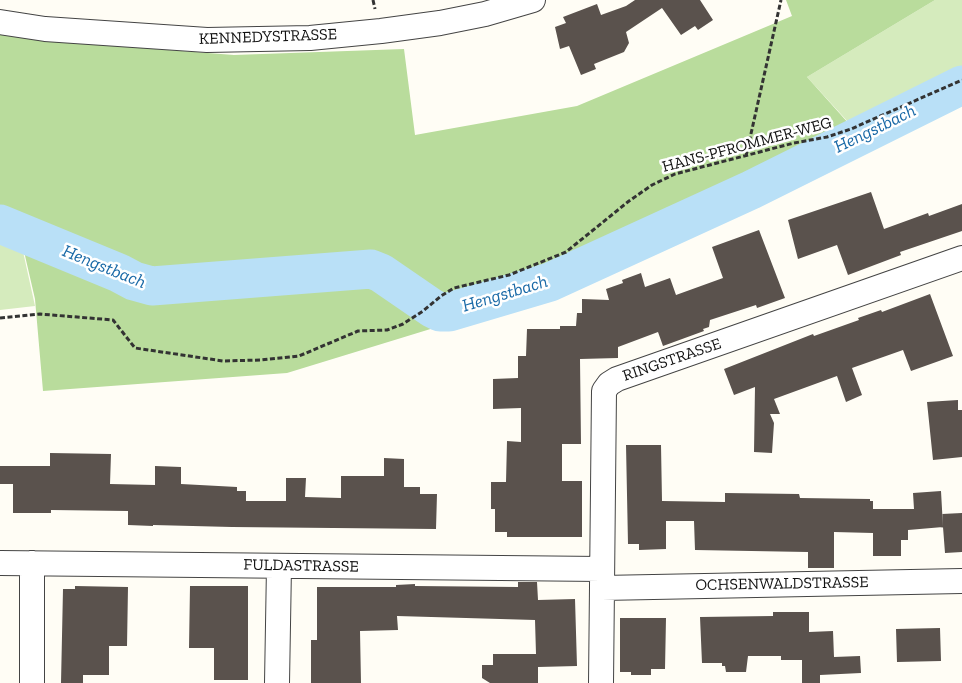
<!DOCTYPE html>
<style>
body{margin:0}
canvas{display:block;background:#fffdf5}
</style>
<canvas width="962" height="683"></canvas>
<script>
const ctx = document.querySelector('canvas').getContext('2d');
ctx.lineJoin = 'round';
function paint(path, color) {
  ctx.fillStyle = color;
  ctx.fill(path, 'evenodd');
}
function poly(rows) {
  const path = new Path2D();
  for (const r of rows) {
    path.moveTo(r[0], r[1]);
    for (let i = 2; i < r.length; i += 2) path.lineTo(r[i], r[i + 1]);
  }
  return path;
}
function strokePath(path, color, width, dash) {
  ctx.strokeStyle = color;
  ctx.lineWidth = width;
  ctx.lineCap = dash ? 'butt' : 'round';
  ctx.setLineDash(dash || []);
  ctx.stroke(path);
}
function label(font, color, halo, rows, align = 'center') {
  ctx.font = font + ' "Zilla Slab",serif';
  ctx.lineWidth = 5;
  ctx.setLineDash([]);
  ctx.textBaseline = 'middle';
  ctx.strokeStyle = halo;
  ctx.fillStyle = color;
  for (const [text, x, y, turn = 0] of rows) {
    ctx.save();
    ctx.translate(x, y);
    ctx.rotate((+turn || 0) * Math.PI / 180);
    ctx.textAlign = isNaN(turn) ? turn : align;
    if (halo) ctx.strokeText(text, 0, 0);
    ctx.fillText(text, 0, 0);
    ctx.restore();
  }
}
paint(poly([
 [935,0,962,0,962,70,849,123,807,77],
 [0,241,22,247,35,306,0,310]
]), '#d5ebbd');
paint(poly([
 [786,0,935,0,807,77,867,144,574,285,287,373,43,391,35,299,23,247,0,241,0,34,51,41,234,55,404,49,415,135,577,106,792,16]
]), '#b9dc9c');
strokePath(poly([
 [0,224,119,273,134,281,152,286,371,269,381,273,432,308,440,312,449,312,550,282,751,190,962,85]
]), '#b9e0f7', 39);
paint(poly([
 [635,0,700,0,713,20,698,30,695,26,681,35,662,8,626,32,629,43,624,52,594,64,596,69,581,75,569,46,560,49,555,27,566,23,563,17,597,4,601,15,626,6],
 [871,192,884,229,928,213,929,216,962,204,962,231,900,252,901,255,848,275,837,245,798,259,788,220],
 [759,230,785,298,757,308,756,305,710,320,709,327,703,329,704,331,663,346,658,332,618,347,618,358,580,359,581,444,562,444,562,481,582,481,582,537,507,537,507,532,495,532,495,509,491,509,491,482,506,482,507,441,521,442,521,408,493,409,493,379,518,378,518,356,526,356,527,329,560,329,560,326,576,326,577,313,582,313,582,299,609,300,606,289,623,283,622,280,641,273,645,287,670,278,676,295,723,278,712,247],
 [930,294,953,356,911,371,903,350,852,368,862,395,846,402,837,376,774,399,780,414,770,414,774,423,772,453,754,452,755,387,734,395,724,369,813,334,814,336,859,320,858,318,881,310,882,312],
 [958,400,958,410,962,410,962,457,933,460,927,402],
 [626,445,661,445,662,501,725,502,725,493,799,494,800,498,870,499,870,501,873,501,873,509,914,509,913,493,941,491,943,527,908,530,908,540,901,540,901,556,873,556,873,533,834,532,834,568,808,568,808,552,695,550,694,521,666,521,666,549,639,550,639,544,628,544],
 [50,453,111,454,110,484,155,485,155,466,181,467,181,484,237,487,237,491,246,491,246,501,286,501,286,478,306,478,305,497,341,498,341,476,384,476,384,458,404,459,404,487,420,487,420,494,437,494,436,529,232,527,153,525,153,526,128,525,128,511,51,510,51,513,13,513,13,484,0,484,0,466,50,466],
 [962,513,962,552,945,553,942,514],
 [518,582,537,582,538,600,575,599,577,666,538,667,538,683,490,683,482,678,482,665,493,665,493,654,536,654,535,620,397,616,398,630,360,631,361,683,311,683,311,640,317,640,317,587,396,587,396,585,415,584,415,586,518,587],
 [75,586,128,587,127,646,109,646,109,675,83,675,83,683,61,683,63,589,75,589],
 [190,586,248,586,248,680,214,680,214,648,189,648],
 [773,612,809,612,809,632,833,631,834,657,860,656,861,673,820,675,820,683,802,683,802,660,781,660,781,656,748,656,746,672,726,672,725,666,722,666,722,663,702,663,700,617,773,616],
 [620,618,666,618,665,669,651,669,651,675,631,675,631,672,620,672],
 [940,628,941,661,897,662,896,629]
]), '#5a524d');
const street = poly([
 [0,22,45,29,207,40,310,38,381,31,440,23,485,14,533,0],
 [0,563,601,569],
 [602,588,962,581],
 [32,683,32,563],
 [277,683,279,566],
 [601,683,604,391,609,384,617,379,962,258]
]);
strokePath(street, '#444', 26);
strokePath(poly([
 [373,0,375,9],
 [746,156,781,0],
 [0,318,40,314,113,320,135,348,223,361,261,360,299,356,358,331,387,330,403,324,423,311,441,296,454,288,509,275,566,252,629,201,652,185,675,174,794,143,827,137,851,129,962,80]
]), '#333', 3, [5, 2.5]);
strokePath(street, '#fff', 24);
label('16px', '#111', '#fff', [
 ["KENNEDYSTRASSE",268,37,-2],
 ["HANS-PFROMMER-WEG",747,145,-15],
 ["RINGSTRASSE",672,360,-19],
 ["FULDASTRASSE",301,566,1],
 ["OCHSENWALDSTRASSE",782,584,-1]
]);
label('italic 18px', '#1768a6', '#fff', [
 ["Hengstbach",875,129,-26],
 ["Hengstbach",104,267,22],
 ["Hengstbach",505,294,-17]
]);
</script>
